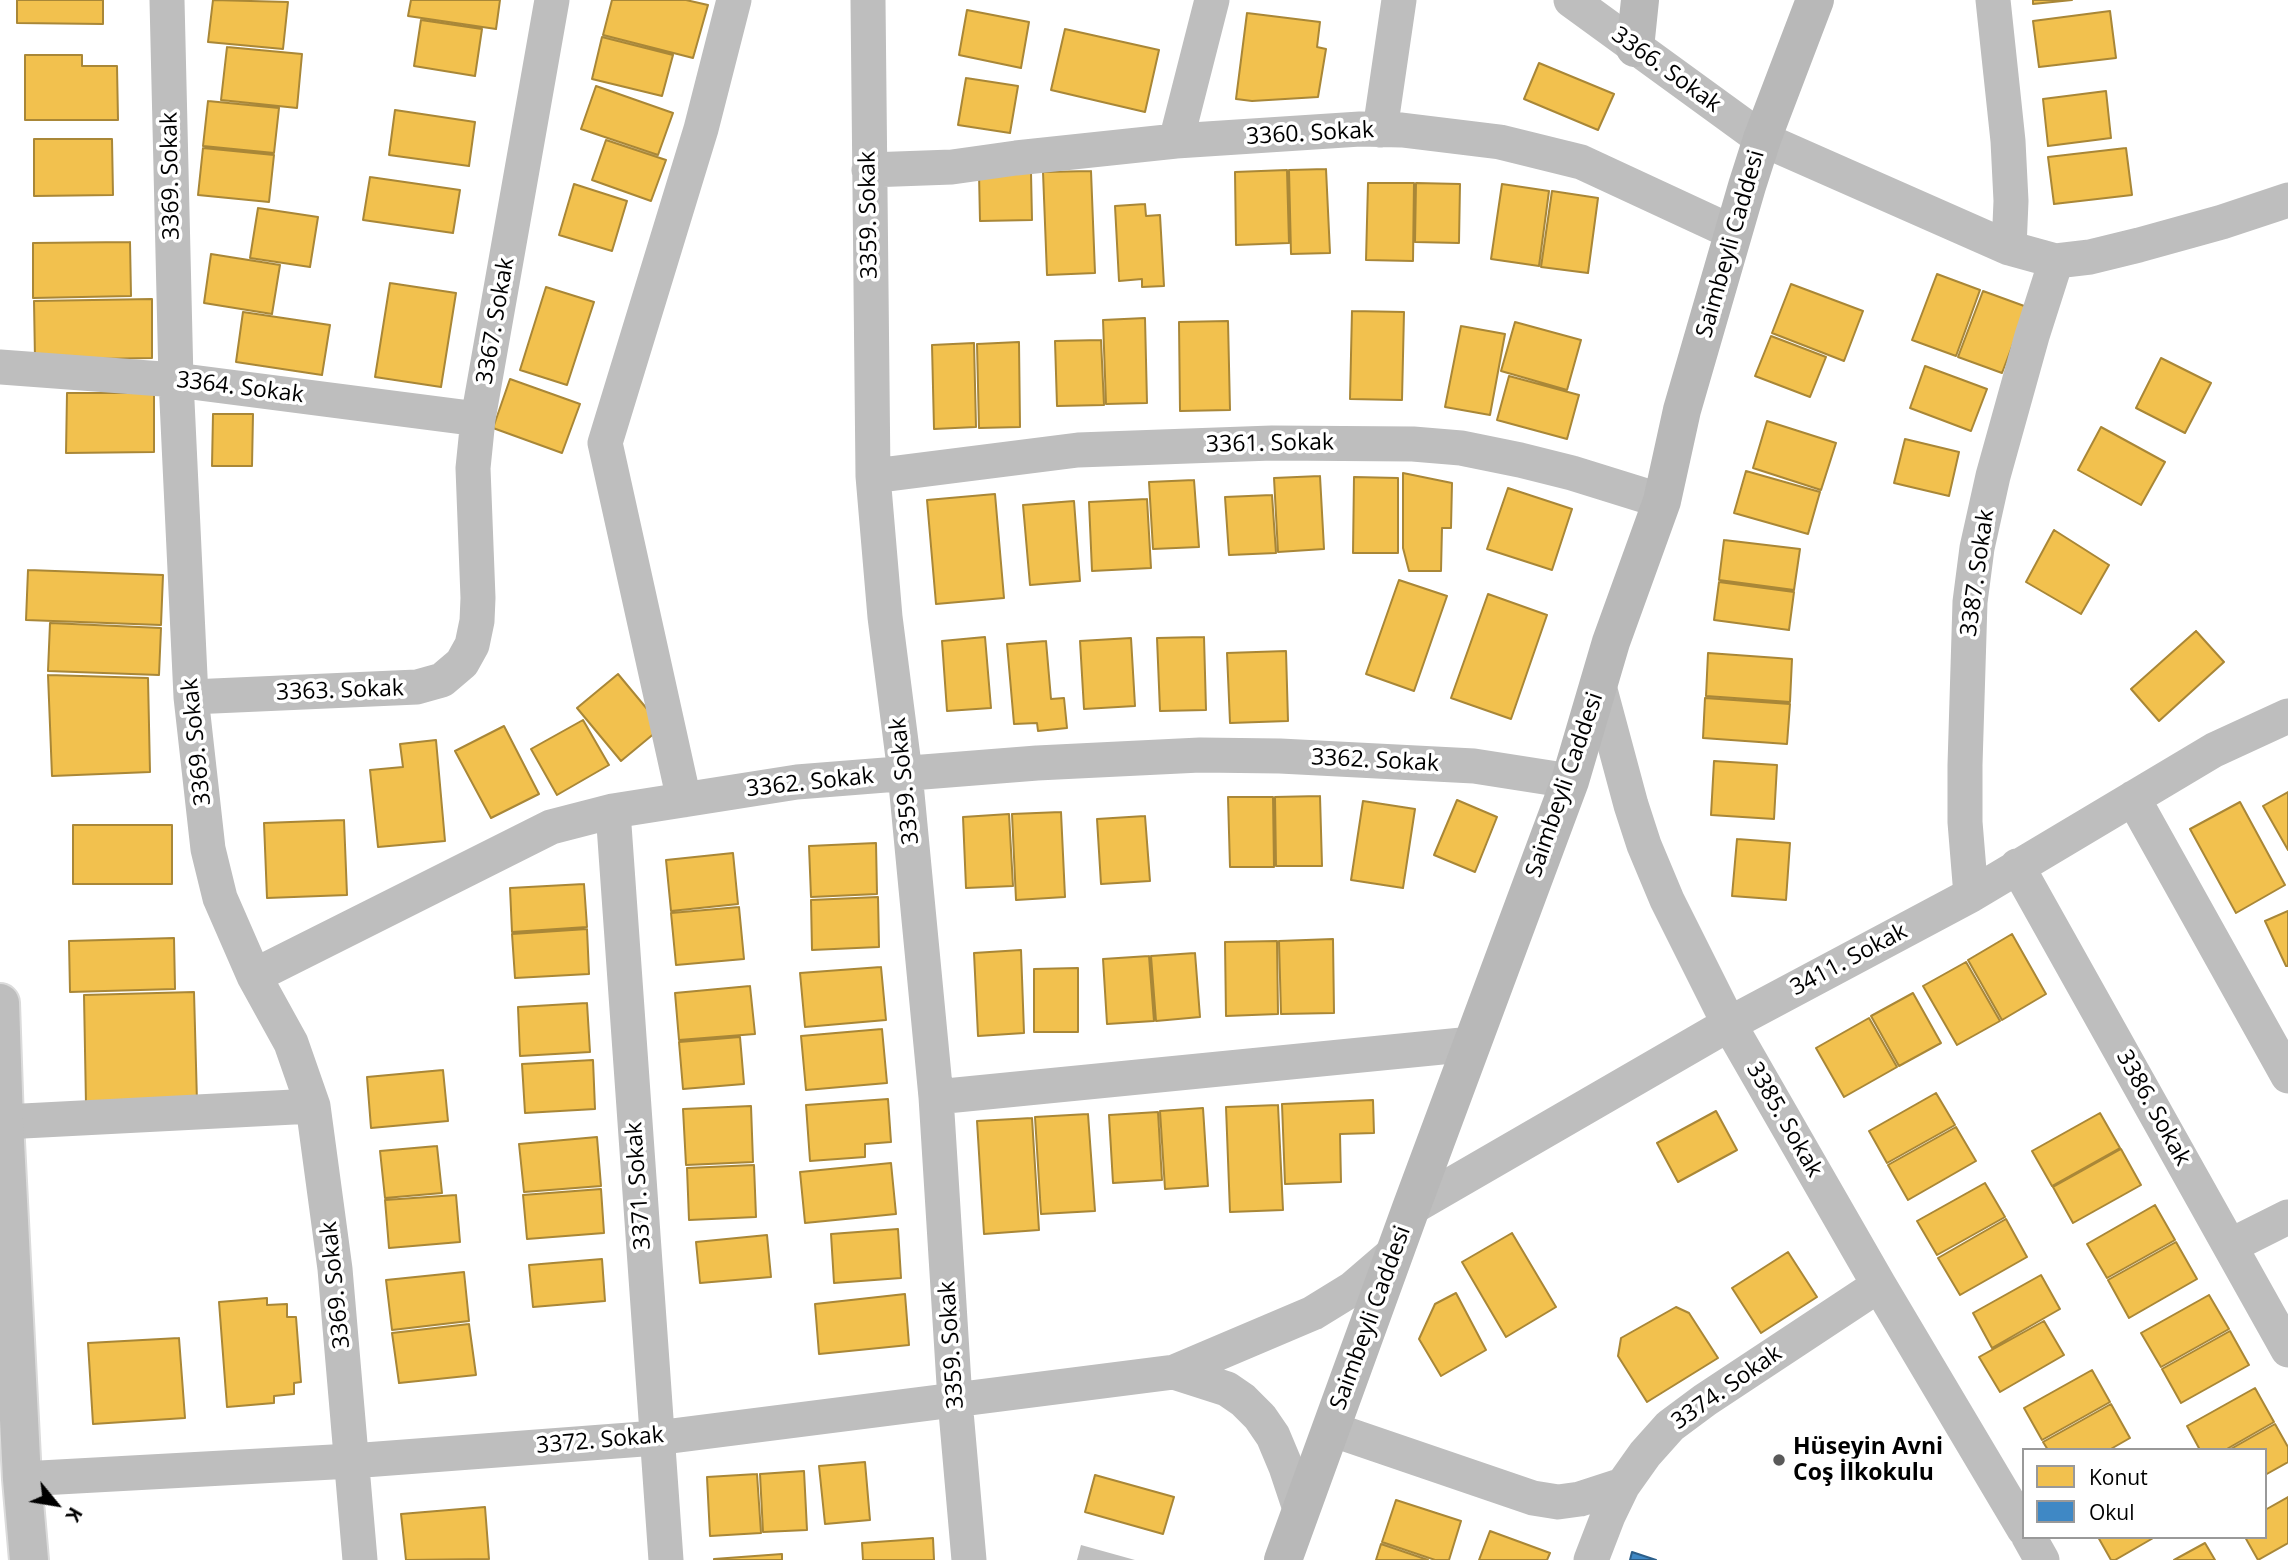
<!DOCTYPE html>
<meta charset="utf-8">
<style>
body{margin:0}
#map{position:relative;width:2288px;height:1560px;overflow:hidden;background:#fff;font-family:"Open Sans",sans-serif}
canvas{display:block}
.legend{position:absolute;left:2022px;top:1448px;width:245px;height:91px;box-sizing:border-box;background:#fff;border:2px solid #999;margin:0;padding:9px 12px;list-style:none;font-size:21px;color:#000}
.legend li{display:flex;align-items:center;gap:14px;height:35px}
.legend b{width:35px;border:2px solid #999}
.north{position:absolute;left:21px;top:1469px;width:70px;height:70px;-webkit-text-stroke:5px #fff;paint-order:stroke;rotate:120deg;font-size:19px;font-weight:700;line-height:28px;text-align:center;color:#000}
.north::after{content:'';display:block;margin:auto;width:24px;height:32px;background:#000;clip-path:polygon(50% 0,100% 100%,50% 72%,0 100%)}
</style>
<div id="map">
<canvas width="2288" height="1560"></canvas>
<ul class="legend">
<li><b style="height:19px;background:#f2c14e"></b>Konut</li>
<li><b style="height:19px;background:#3f88c5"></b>Okul</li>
</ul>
<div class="north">K</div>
</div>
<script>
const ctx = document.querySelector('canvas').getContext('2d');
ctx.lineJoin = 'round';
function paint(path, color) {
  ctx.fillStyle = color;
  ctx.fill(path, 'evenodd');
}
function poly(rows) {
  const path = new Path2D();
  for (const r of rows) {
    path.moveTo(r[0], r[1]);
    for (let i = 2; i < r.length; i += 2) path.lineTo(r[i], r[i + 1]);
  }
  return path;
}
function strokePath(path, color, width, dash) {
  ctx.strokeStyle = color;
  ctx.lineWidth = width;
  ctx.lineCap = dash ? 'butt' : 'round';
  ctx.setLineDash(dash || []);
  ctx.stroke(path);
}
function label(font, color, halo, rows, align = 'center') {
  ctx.font = font + ' "Open Sans",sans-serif';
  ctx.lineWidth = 7;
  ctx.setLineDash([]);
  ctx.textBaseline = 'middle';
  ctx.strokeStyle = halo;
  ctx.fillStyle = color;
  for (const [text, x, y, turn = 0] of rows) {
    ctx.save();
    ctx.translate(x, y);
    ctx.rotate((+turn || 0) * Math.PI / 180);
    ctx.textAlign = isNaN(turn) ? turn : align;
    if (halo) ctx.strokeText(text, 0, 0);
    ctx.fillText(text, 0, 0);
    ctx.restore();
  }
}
paint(poly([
 [1081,1545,1135,1560,1077,1560]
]), '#bfbfbf');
const homes = poly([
 [17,0,103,0,103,24,17,23,17,0],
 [213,0,288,2,283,49,208,42,213,0],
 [411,0,500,0,496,29,408,16,411,0],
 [612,0,686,0,708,5,693,58,603,35,612,0],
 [2033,0,2072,0,2033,4,2033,0],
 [967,10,1029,22,1021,68,959,55,967,10],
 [2110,11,2116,58,2039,67,2033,21,2110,11],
 [1247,13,1320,22,1317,47,1326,49,1318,97,1252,101,1236,99,1247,13],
 [421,20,482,29,475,76,414,66,421,20],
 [1065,29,1159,50,1145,112,1051,90,1065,29],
 [602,37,673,55,662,96,592,79,602,37],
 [227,47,302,54,297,108,221,100,227,47],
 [25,55,82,55,82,66,117,66,118,120,25,120,25,55],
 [1539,63,1614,94,1598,130,1524,99,1539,63],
 [966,78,1018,86,1010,133,958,125,966,78],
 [596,86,673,113,658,155,581,129,596,86],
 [2106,91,2111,138,2048,146,2043,99,2106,91],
 [208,101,279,108,274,153,203,146,208,101],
 [395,110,475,122,469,166,389,155,395,110],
 [34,139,112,139,113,195,34,196,34,139],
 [606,140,666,160,651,201,592,180,606,140],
 [203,148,274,155,269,202,198,195,203,148],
 [2126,148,2132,195,2054,204,2048,157,2126,148],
 [1326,169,1330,253,1291,254,1289,170,1326,169],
 [1287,170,1289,243,1236,245,1235,172,1287,170],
 [1091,171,1095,273,1047,275,1043,172,1091,171],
 [1031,172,1032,220,980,221,979,173,1031,172],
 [370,177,460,190,453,233,363,220,370,177],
 [1368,183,1414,183,1413,261,1366,260,1368,183],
 [1416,183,1460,184,1459,243,1415,242,1416,183],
 [574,184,627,201,612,251,559,235,574,184],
 [1502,184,1549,191,1539,266,1491,259,1502,184],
 [1552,191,1598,198,1588,273,1541,267,1552,191],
 [1145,204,1146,216,1160,215,1164,286,1142,287,1142,279,1119,281,1115,206,1145,204],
 [258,208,318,217,310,267,250,258,258,208],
 [130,242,131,296,33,298,33,243,130,242],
 [211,254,280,265,272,314,204,303,211,254],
 [1937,274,1980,290,1956,356,1912,340,1937,274],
 [390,283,456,293,441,387,375,377,390,283],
 [1791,284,1863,311,1844,361,1772,333,1791,284],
 [546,287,594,302,567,385,520,370,546,287],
 [1983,291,2027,307,2002,373,1958,357,1983,291],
 [152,299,152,358,35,360,34,301,152,299],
 [1352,311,1404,312,1402,400,1350,399,1352,311],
 [243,312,330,325,322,375,236,362,243,312],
 [1145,318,1147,403,1106,404,1103,320,1145,318],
 [1228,321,1230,410,1180,411,1179,322,1228,321],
 [1515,322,1581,340,1567,390,1501,371,1515,322],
 [1461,326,1505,334,1490,415,1445,407,1461,326],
 [1771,336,1826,357,1810,397,1755,376,1771,336],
 [1101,340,1104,405,1057,406,1055,341,1101,340],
 [1019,342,1020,427,979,428,977,344,1019,342],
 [974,343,976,427,934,429,932,345,974,343],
 [2161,358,2211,383,2185,433,2136,408,2161,358],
 [1925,366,1987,389,1971,431,1910,408,1925,366],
 [1509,376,1579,395,1567,439,1497,420,1509,376],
 [510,379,580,404,562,453,493,428,510,379],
 [67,393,154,393,154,452,66,453,67,393],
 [213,414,253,414,252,466,212,466,213,414],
 [1767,421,1836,443,1821,490,1753,468,1767,421],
 [2101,427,2165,462,2141,505,2078,470,2101,427],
 [1905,439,1959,452,1949,496,1894,483,1905,439],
 [1746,471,1820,492,1808,534,1734,513,1746,471],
 [1403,473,1452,483,1451,528,1442,528,1441,571,1409,571,1403,548,1403,473],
 [1320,476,1324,549,1278,552,1274,478,1320,476],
 [1354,477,1398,478,1398,553,1353,553,1354,477],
 [1194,480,1199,547,1153,549,1149,482,1194,480],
 [1508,488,1572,509,1552,570,1487,549,1508,488],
 [995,494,1004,598,936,604,927,500,995,494],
 [1272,495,1276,553,1229,555,1225,497,1272,495],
 [1147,499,1151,568,1092,571,1089,502,1147,499],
 [1074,501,1080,581,1030,585,1023,505,1074,501],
 [2054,530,2109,565,2081,614,2026,582,2054,530],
 [1724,540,1800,549,1794,590,1719,580,1724,540],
 [28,570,163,575,161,625,26,620,28,570],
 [1399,580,1447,596,1414,691,1366,674,1399,580],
 [1719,582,1794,592,1789,630,1714,620,1719,582],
 [1488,594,1547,615,1511,719,1451,698,1488,594],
 [50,623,161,628,159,675,48,671,50,623],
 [2196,631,2224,662,2159,721,2131,689,2196,631],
 [985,637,991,708,947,711,942,641,985,637],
 [1204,637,1206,710,1160,711,1157,638,1204,637],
 [1131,638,1135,706,1084,709,1080,641,1131,638],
 [1046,641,1051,699,1064,698,1067,728,1038,731,1037,723,1014,724,1007,644,1046,641],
 [1286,651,1288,721,1230,723,1227,653,1286,651],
 [1708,653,1792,659,1790,702,1706,696,1708,653],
 [618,674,662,727,621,761,577,708,618,674],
 [48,675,148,678,150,772,52,776,48,675],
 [1705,698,1790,704,1787,744,1703,738,1705,698],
 [583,720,609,765,557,795,531,749,583,720],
 [504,726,539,794,491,818,455,751,504,726],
 [436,740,445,841,378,847,370,770,403,767,400,744,436,740],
 [1714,761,1777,765,1774,819,1711,815,1714,761],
 [2288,792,2288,850,2263,806,2288,792],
 [1320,796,1322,866,1276,866,1275,797,1320,796],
 [1228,797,1273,797,1274,867,1230,867,1228,797],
 [1457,800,1497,817,1475,872,1434,855,1457,800],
 [1363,801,1415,809,1403,888,1351,880,1363,801],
 [2240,802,2285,885,2236,913,2190,829,2240,802],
 [1061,812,1065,897,1016,900,1012,814,1061,812],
 [1009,814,1013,886,966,888,963,817,1009,814],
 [1145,816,1150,881,1101,884,1097,819,1145,816],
 [344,820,347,895,267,898,264,823,344,820],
 [73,825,172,825,172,884,73,884,73,825],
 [1737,839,1790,843,1786,900,1732,896,1737,839],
 [876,843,877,894,811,897,809,846,876,843],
 [733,853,738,904,671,911,666,860,733,853],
 [584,884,587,927,512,932,510,888,584,884],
 [878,897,879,947,812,950,811,900,878,897],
 [739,907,744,959,676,965,671,913,739,907],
 [2288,911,2288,966,2286,966,2265,921,2288,911],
 [587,929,589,974,515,978,512,934,587,929],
 [2012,934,2046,994,2002,1020,1968,960,2012,934],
 [174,938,175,989,70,992,69,941,174,938],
 [1333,939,1334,1013,1281,1014,1279,941,1333,939],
 [1277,941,1278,1014,1226,1016,1225,942,1277,941],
 [1021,950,1024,1033,978,1036,974,953,1021,950],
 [1195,953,1200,1017,1156,1021,1151,956,1195,953],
 [1149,956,1154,1021,1107,1024,1103,959,1149,956],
 [1966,962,2000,1021,1957,1045,1923,986,1966,962],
 [881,967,886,1020,805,1027,800,973,881,967],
 [1078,968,1078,1032,1034,1032,1034,969,1078,968],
 [750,986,755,1034,679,1040,675,993,750,986],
 [194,992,197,1102,86,1105,84,995,194,992],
 [1913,993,1941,1043,1899,1066,1871,1016,1913,993],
 [587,1003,590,1052,520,1056,518,1007,587,1003],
 [1869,1018,1897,1067,1844,1097,1816,1048,1869,1018],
 [882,1029,887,1083,806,1090,801,1036,882,1029],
 [740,1037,744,1084,683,1089,679,1042,740,1037],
 [593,1060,595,1109,525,1113,522,1064,593,1060],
 [443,1070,448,1121,371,1128,367,1077,443,1070],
 [1936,1093,1955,1125,1887,1163,1869,1131,1936,1093],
 [888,1099,891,1142,865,1144,865,1157,810,1161,806,1105,888,1099],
 [1373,1100,1374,1133,1340,1134,1341,1182,1285,1184,1282,1104,1373,1100],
 [1278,1105,1283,1210,1230,1212,1226,1107,1278,1105],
 [751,1106,753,1162,686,1165,683,1109,751,1106],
 [1203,1108,1208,1186,1165,1189,1160,1111,1203,1108],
 [1716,1111,1737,1150,1678,1182,1657,1143,1716,1111],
 [1158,1112,1162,1180,1113,1183,1109,1115,1158,1112],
 [2100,1113,2120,1148,2052,1186,2032,1151,2100,1113],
 [1088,1114,1095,1211,1041,1214,1035,1117,1088,1114],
 [1032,1118,1039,1230,984,1234,977,1121,1032,1118],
 [1956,1127,1976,1161,1908,1200,1888,1165,1956,1127],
 [597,1137,601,1186,524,1192,519,1144,597,1137],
 [437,1146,442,1193,385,1198,380,1151,437,1146],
 [2121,1149,2141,1185,2073,1223,2053,1187,2121,1149],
 [891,1163,896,1214,805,1223,800,1172,891,1163],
 [754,1165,756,1217,689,1220,687,1168,754,1165],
 [1985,1183,2005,1217,1937,1255,1917,1221,1985,1183],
 [601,1189,604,1233,527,1239,523,1195,601,1189],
 [456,1195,460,1242,389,1248,385,1200,456,1195],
 [2155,1205,2175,1240,2107,1278,2087,1244,2155,1205],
 [2006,1219,2027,1257,1960,1295,1938,1258,2006,1219],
 [898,1229,901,1278,834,1283,831,1234,898,1229],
 [1512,1233,1556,1307,1506,1337,1462,1262,1512,1233],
 [767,1235,771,1277,700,1283,696,1242,767,1235],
 [2176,1242,2197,1279,2129,1318,2108,1280,2176,1242],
 [1788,1252,1817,1297,1761,1333,1732,1288,1788,1252],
 [602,1259,605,1301,533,1307,529,1265,602,1259],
 [464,1272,469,1321,392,1330,386,1280,464,1272],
 [2041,1275,2060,1309,1992,1348,1973,1313,2041,1275],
 [1456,1293,1486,1350,1441,1376,1419,1339,1435,1304,1456,1293],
 [905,1294,909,1345,819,1354,815,1304,905,1294],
 [2209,1295,2229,1329,2161,1367,2141,1333,2209,1295],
 [267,1298,267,1305,287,1304,287,1317,296,1317,301,1382,294,1383,294,1394,274,1396,274,1403,227,1407,219,1302,267,1298],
 [1676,1307,1689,1313,1718,1358,1647,1402,1618,1356,1621,1338,1676,1307],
 [2044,1321,2064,1355,2000,1392,1979,1357,2044,1321],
 [469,1324,476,1375,399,1383,392,1333,469,1324],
 [2230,1331,2249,1365,2181,1403,2162,1369,2230,1331],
 [179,1338,185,1418,93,1424,88,1343,179,1338],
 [2092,1370,2110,1402,2042,1440,2024,1408,2092,1370],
 [2255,1388,2274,1422,2225,1450,2200,1450,2187,1426,2255,1388],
 [2111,1404,2130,1438,2109,1450,2048,1450,2043,1442,2111,1404],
 [2275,1424,2288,1447,2288,1462,2265,1475,2265,1450,2229,1450,2275,1424],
 [865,1462,870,1520,825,1524,819,1466,865,1462],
 [804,1471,807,1530,763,1532,760,1474,804,1471],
 [757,1474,761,1533,710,1536,707,1477,757,1474],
 [1095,1475,1174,1497,1163,1534,1085,1512,1095,1475],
 [2288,1497,2288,1543,2258,1560,2245,1537,2265,1537,2265,1510,2288,1497],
 [1396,1500,1461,1521,1449,1560,1435,1560,1382,1542,1396,1500],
 [485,1507,489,1559,406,1560,401,1514,485,1507],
 [1490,1531,1550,1553,1547,1560,1479,1560,1490,1531],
 [2098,1537,2155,1537,2115,1560,2111,1560,2098,1537],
 [933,1538,934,1560,863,1560,862,1543,933,1538],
 [2205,1543,2215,1560,2174,1560,2205,1543],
 [1381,1544,1428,1560,1376,1560,1381,1544],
 [782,1554,782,1560,714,1560,714,1559,782,1554]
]);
paint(homes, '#f2c14e');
strokePath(homes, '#a98737', 2);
const schools = poly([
 [1632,1552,1656,1560,1630,1560,1632,1552]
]);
paint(schools, '#3f88c5');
strokePath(schools, '#2c5f8a', 2);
const highway = poly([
 [0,1003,4,1122,22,1479,29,1560]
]);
strokePath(highway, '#dbdbdb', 42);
strokePath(poly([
 [167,0,176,380,191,697,208,849,220,898,254,976,291,1043,313,1106,335,1269,360,1560],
 [868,0,873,476,885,617,905,773,936,1097,955,1400,969,1560],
 [1571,0,1762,139,2009,248,2056,261,2090,257,2139,245,2222,222,2288,200],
 [1993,0,2008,141,2011,201,2009,248],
 [1380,130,1399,0],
 [1176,141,1212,0],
 [869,170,952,167,1016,158,1176,141,1360,129,1402,130,1500,142,1581,162,1734,233],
 [0,367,176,380,478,419],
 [873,476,1078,450,1272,443,1413,444,1461,448,1520,460,1572,473,1662,501],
 [1599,686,1631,805,1644,845,1667,900,1729,1024,1879,1285,2024,1529],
 [191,697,417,687,442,680,462,663,472,645,477,621,478,598,473,468,478,419,552,0],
 [2133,798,2288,1076],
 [684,800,605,443,701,129,734,0],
 [613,811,666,1560],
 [2017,866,2288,1350],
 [1971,895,1965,822,1965,765,1970,602,1977,548,1993,476,2032,336,2056,261],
 [254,976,551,827,613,811,797,782,1037,763,1200,755,1280,756,1474,766,1570,781],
 [936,1097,1472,1044],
 [4,1122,313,1106],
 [1411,1208,1729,1024,1971,895,2214,750,2288,716],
 [2230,1246,2288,1217],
 [1331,1429,1533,1498,1558,1502,1580,1499,1623,1485],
 [22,1479,351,1461,656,1438,1174,1372],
 [1301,1512,1286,1467,1273,1436,1260,1417,1243,1400,1227,1389,1174,1372,1313,1313,1352,1289,1395,1252],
 [2029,1537,2042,1560],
 [1591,1560,1608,1516,1623,1485,1645,1454,1670,1426,1705,1400,1879,1285]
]), '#bebebe', 35);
strokePath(poly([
 [1635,48,1640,0],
 [1283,1560,1411,1208,1570,781,1611,642,1662,501,1682,410,1747,186,1762,139,1815,0]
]), '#b8b8b8', 38);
strokePath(highway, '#bebebe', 38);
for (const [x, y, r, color] of [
 [1779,1460,7,"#595959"]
]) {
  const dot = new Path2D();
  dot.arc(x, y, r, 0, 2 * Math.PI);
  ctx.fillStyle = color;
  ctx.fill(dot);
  strokePath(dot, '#fff', 2.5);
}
label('23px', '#000', '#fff', [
 ["3366. Sokak",1666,70,36],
 ["3360. Sokak",1310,134,-3],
 ["3369. Sokak",171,176,-91],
 ["3359. Sokak",869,215,-91],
 ["Saimbeyli Caddesi",1731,244,-74],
 ["3367. Sokak",496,321,-80],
 ["3364. Sokak",240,388,7],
 ["3361. Sokak",1270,444,-1],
 ["3387. Sokak",1978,573,-82],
 ["3363. Sokak",340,691,-2],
 ["3369. Sokak",197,742,-96],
 ["3362. Sokak",1375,761,3],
 ["3359. Sokak",905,781,-96],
 ["3362. Sokak",810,783,-6],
 ["Saimbeyli Caddesi",1565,785,-71],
 ["3411. Sokak",1849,960,-28],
 ["3386. Sokak",2153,1108,61],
 ["3385. Sokak",1784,1120,60],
 ["3371. Sokak",639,1186,-94],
 ["3369. Sokak",336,1285,-96],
 ["Saimbeyli Caddesi",1371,1318,-70],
 ["3359. Sokak",952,1345,-94],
 ["3374. Sokak",1727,1388,-35],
 ["3372. Sokak",600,1441,-5]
]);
label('bold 23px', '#000', '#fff', [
 ["Hüseyin Avni",1793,1447],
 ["Coş İlkokulu",1793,1473]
], 'left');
</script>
